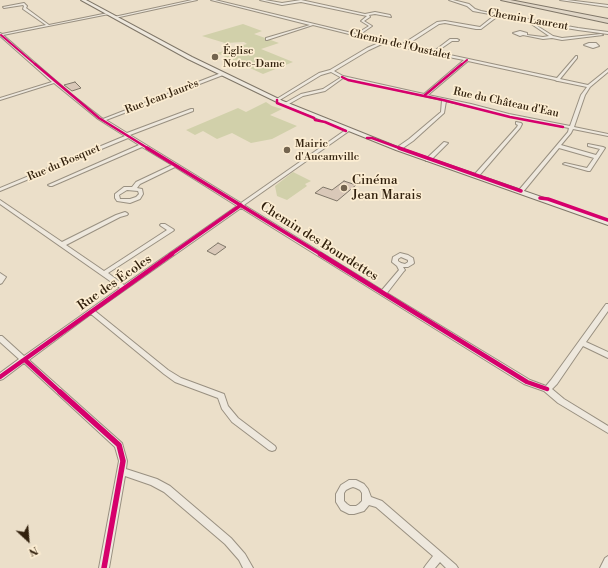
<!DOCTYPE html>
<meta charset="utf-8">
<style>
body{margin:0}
#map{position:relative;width:608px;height:568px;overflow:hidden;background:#ebdfc9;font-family:"Libre Bodoni",serif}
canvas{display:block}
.north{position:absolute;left:8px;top:520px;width:40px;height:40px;-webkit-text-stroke:3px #fcedd2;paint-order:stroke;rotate:154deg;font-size:11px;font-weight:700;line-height:16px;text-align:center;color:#32210d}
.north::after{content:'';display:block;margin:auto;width:14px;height:18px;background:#32210d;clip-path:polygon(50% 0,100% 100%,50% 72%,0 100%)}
</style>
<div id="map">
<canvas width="608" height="568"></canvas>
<div class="north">N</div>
</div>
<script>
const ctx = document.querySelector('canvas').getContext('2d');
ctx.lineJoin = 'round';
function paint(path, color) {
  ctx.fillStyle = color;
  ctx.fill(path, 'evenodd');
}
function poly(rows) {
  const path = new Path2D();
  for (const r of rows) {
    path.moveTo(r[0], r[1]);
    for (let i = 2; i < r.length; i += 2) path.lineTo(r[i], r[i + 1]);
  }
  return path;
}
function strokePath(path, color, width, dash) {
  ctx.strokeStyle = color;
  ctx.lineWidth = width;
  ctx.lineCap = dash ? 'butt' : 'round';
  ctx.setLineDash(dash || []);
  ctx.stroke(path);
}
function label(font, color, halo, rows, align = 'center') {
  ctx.font = font + ' "Libre Bodoni",serif';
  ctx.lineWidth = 3.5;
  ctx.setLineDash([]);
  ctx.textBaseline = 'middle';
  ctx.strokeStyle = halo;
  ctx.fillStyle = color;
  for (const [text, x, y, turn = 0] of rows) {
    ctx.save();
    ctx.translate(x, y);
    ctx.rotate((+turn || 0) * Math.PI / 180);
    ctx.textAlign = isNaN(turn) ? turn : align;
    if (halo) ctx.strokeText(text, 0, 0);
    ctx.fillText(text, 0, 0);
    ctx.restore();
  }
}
paint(poly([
 [243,24,262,31,254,34,279,43,261,49,293,62,263,74,217,53,247,44,244,42,225,43,202,36],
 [266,102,272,106,282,109,270,115,297,126,272,139,251,143,232,133,217,139,203,131,195,135,186,130,238,108,246,112],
 [293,172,311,181,305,184,307,186,287,200,277,196,275,186]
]), '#d1d0aa');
const building = poly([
 [75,82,81,88,72,91,64,85,75,82],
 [344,181,356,185,337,201,315,193,323,187,332,190,344,181],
 [218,243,226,247,215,255,207,251,218,243]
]);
paint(building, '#d9c8b8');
strokePath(building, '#7f7668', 1);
const street = poly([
 [192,0,197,0,115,18,114,17,192,0],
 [211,0,215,0,356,34,369,26,361,21,367,16,301,2,282,5,260,0,265,0,282,3,301,0,365,14,375,12,390,15,391,17,375,14,369,15,370,17,364,21,372,26,359,35,401,45,437,22,445,21,480,27,495,15,473,11,467,6,449,0,453,0,469,4,475,9,481,11,496,14,498,13,499,14,578,28,608,32,608,34,578,30,531,22,553,36,562,38,601,34,603,35,562,40,552,38,543,39,523,35,520,36,513,33,520,31,527,33,527,35,543,37,549,36,527,21,498,16,481,29,476,29,445,23,439,24,405,46,433,52,450,39,457,39,459,40,458,41,452,41,436,52,557,78,576,56,577,56,577,58,560,79,588,85,608,69,608,72,590,87,585,95,574,127,608,134,608,136,573,129,571,133,561,145,596,155,600,149,588,146,588,144,603,147,605,148,590,171,588,171,563,164,565,163,587,168,594,158,559,148,523,192,519,192,519,190,568,132,569,128,509,116,446,101,444,113,413,141,400,150,396,150,396,148,409,139,441,112,442,100,343,78,325,91,303,96,287,105,285,105,285,103,301,94,323,89,340,78,340,77,331,72,321,75,278,101,275,100,319,73,330,70,367,48,381,42,313,25,267,40,266,40,266,38,310,25,211,0],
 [384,43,433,54,464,60,424,94,343,76,334,71,369,50,384,43],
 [468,61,555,80,557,81,558,81,587,87,581,95,570,126,509,114,471,104,428,95,468,61],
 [560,0,567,0,608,5,608,7,560,0],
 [24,3,27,6,26,8,49,25,108,13,109,14,3,35,71,94,103,119,221,73,223,73,223,75,106,120,127,133,191,109,193,109,193,111,130,135,241,203,347,129,349,129,349,131,244,205,382,290,399,270,397,266,392,262,393,257,400,253,408,255,413,258,414,263,413,264,408,267,403,267,405,270,404,271,387,293,530,380,546,386,551,380,606,304,608,304,608,311,586,342,608,352,608,358,583,346,557,384,552,389,564,399,608,426,608,433,558,403,544,391,524,384,241,208,95,311,168,370,181,378,224,394,228,406,238,418,275,446,276,448,275,450,272,451,269,450,232,422,222,409,218,398,175,382,164,374,91,314,29,360,122,443,127,461,126,469,157,479,170,486,231,538,245,554,253,568,243,568,239,560,225,544,164,492,151,485,125,476,109,568,99,568,119,461,115,447,24,363,3,379,0,380,0,373,19,359,0,342,0,336,2,336,24,356,120,288,0,204,0,200,62,242,116,215,125,212,127,213,128,214,127,215,120,217,66,245,104,271,167,230,161,226,160,225,161,224,165,224,173,229,174,230,173,231,108,273,124,285,237,206,175,167,140,184,137,188,142,189,143,194,140,199,130,203,117,201,115,198,115,194,124,187,132,187,136,182,172,165,142,147,52,186,50,186,48,185,139,145,128,138,0,191,0,188,125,136,98,119,54,83,0,100,0,98,52,82,0,36,0,33,2,34,46,25,23,9,24,6,23,5,4,8,3,7,24,3],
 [127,190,138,191,139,194,136,197,130,199,120,199,119,195,127,190],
 [401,257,408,260,408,262,405,264,401,263,398,261,398,259,401,257],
 [589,43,596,43,599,46,593,48,584,45,589,43],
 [516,122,521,123,522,124,520,128,478,177,474,177,474,175,517,127,518,125,516,124,516,122],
 [444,142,448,143,430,161,426,161,426,159,444,142],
 [0,273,6,277,2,283,0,284,0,273],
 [349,480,356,480,364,484,368,489,371,497,382,501,456,565,458,568,446,568,440,562,435,568,424,568,426,565,433,556,376,507,369,505,364,511,354,514,349,514,341,510,336,502,336,494,341,485,349,480],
 [353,487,356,488,360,490,362,493,362,501,359,504,356,506,350,506,347,504,344,501,344,493,346,490,350,488,353,487],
 [608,556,608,568,600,568,605,558,608,556]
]);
const secondary = poly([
 [81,0,86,0,192,57,283,101,400,148,608,220,608,225,396,150,279,103,188,59,81,0]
]);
const highway = poly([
 [501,0,510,0,608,19,608,23,501,0]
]);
strokePath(street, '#999081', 2);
strokePath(secondary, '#7f7668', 2);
strokePath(highway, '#7f7668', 2);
paint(street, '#eee8dd');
paint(secondary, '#eee8dd');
paint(highway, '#e1d7c7');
strokePath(poly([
 [1,35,36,65],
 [461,65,467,60]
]), '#d6006c', 2);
strokePath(poly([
 [35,64,99,118,149,149],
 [342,77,348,80,443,100,510,117,563,127],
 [425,95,462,64],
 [277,100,277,103,314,118,315,120,325,122,346,131],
 [367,138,372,138,402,149]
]), '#d6006c', 2.5);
strokePath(poly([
 [147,148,322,255],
 [399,148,521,191],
 [540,198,548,199,608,220],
 [170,255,241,205]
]), '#d6006c', 3.5);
strokePath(poly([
 [320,254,527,382,547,389],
 [25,360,61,393],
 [0,377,172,254]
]), '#d6006c', 4.5);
strokePath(poly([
 [60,392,119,445,123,461,104,568]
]), '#d6006c', 5.5);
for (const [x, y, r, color] of [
 [215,57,4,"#73644f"],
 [287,150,4,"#73644f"],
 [344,188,4,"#73644f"]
]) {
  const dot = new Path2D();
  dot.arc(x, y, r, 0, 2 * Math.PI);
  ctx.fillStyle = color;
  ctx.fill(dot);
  strokePath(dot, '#fcedd2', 1.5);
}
label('11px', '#32210d', '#fcedd2', [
 ["Chemin Laurent",528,20,10],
 ["Chemin de l'Oustalet",400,45,13],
 ["Rue Jean Jaurès",162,97,-21],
 ["Rue du Château d'Eau",506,103,12],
 ["Rue du Bosquet",64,163,-23]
]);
label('11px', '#32210d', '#fcedd2', [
 ["Église",223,51],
 ["Notre-Dame",223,64],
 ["Mairie",295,144],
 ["d'Aucamville",295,157]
], 'left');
label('13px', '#32210d', '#fcedd2', [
 ["Cinéma",352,181],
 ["Jean Marais",352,196]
], 'left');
label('13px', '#32210d', '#fcedd2', [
 ["Chemin des Bourdettes",319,242,32],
 ["Rue des Écoles",115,283,-35]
]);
</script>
